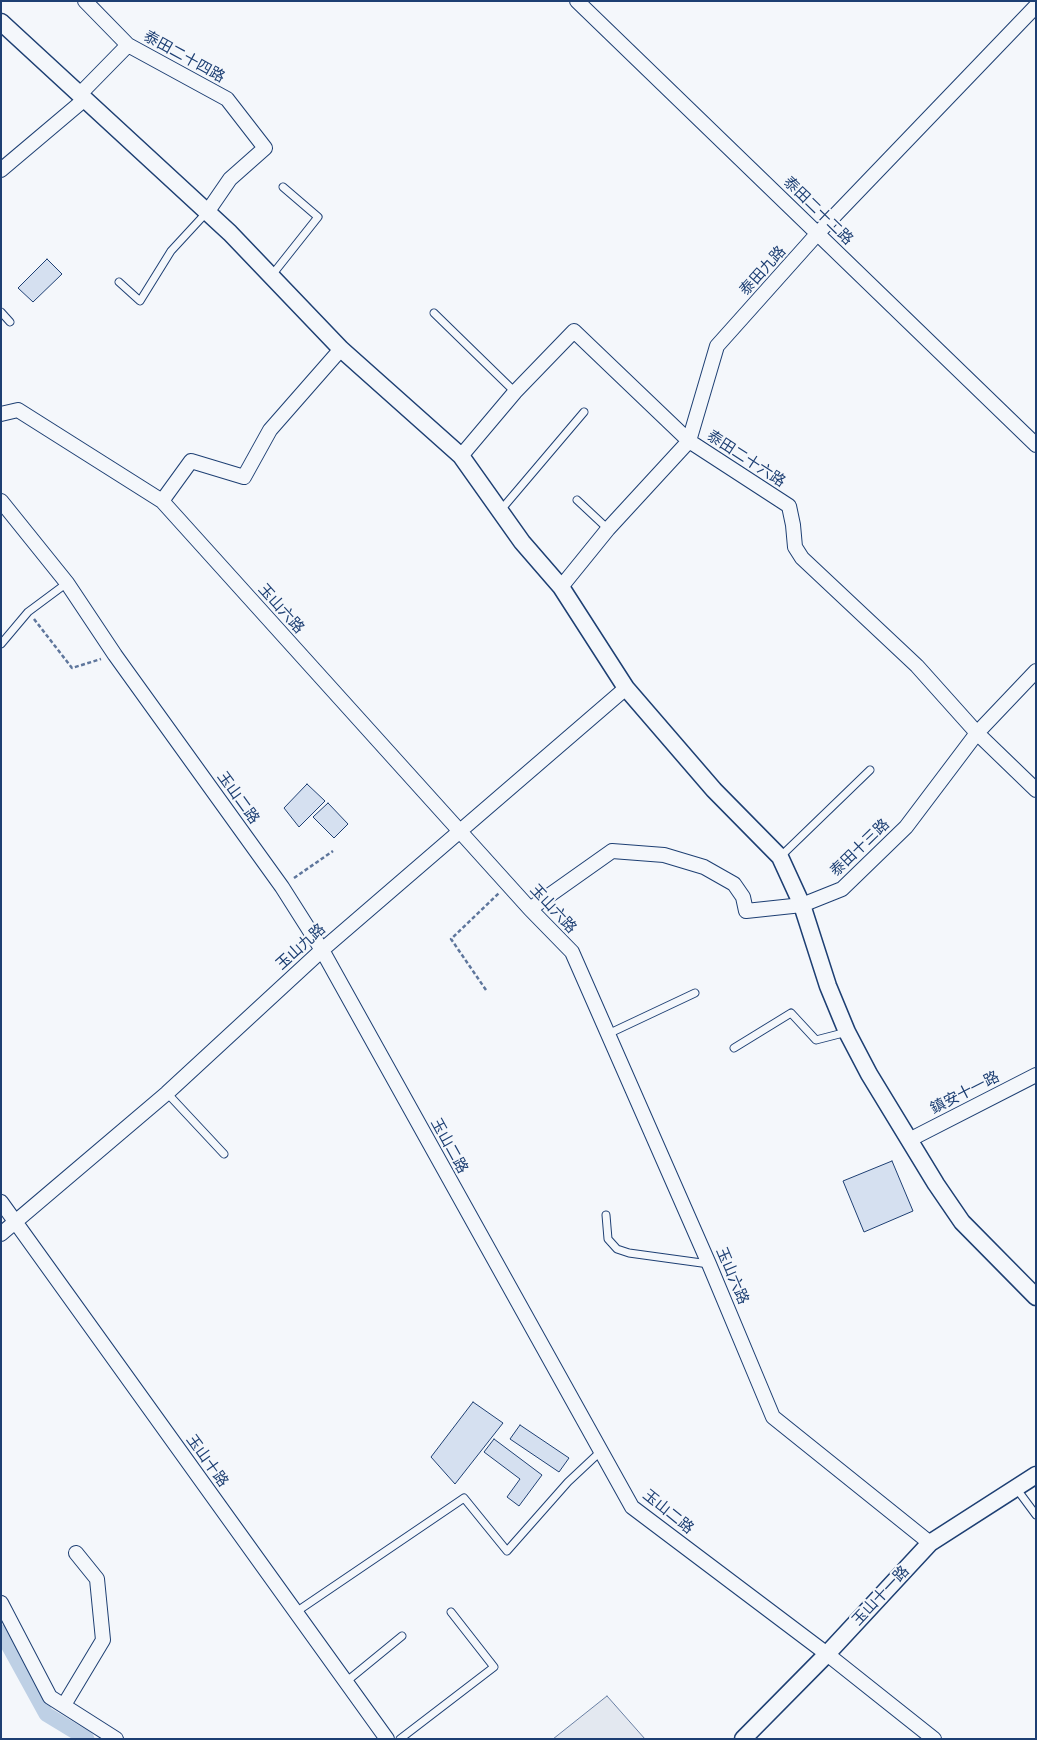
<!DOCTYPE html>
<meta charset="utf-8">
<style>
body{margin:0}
#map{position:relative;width:1037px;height:1740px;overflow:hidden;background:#f4f7fb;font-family:"Open Sans",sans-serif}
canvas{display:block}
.frame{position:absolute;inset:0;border:2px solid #1d3f73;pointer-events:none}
</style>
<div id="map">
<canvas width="1037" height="1740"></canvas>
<div class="frame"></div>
</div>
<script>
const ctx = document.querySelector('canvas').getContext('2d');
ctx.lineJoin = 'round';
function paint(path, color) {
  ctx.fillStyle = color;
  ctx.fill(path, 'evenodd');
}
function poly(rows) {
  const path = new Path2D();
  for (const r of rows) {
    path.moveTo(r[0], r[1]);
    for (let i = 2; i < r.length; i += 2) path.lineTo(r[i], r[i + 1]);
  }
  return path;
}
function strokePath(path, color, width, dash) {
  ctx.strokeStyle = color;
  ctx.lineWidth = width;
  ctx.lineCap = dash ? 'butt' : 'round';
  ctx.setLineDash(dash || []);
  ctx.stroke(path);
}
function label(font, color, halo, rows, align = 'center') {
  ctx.font = font + ' "Open Sans","Noto Sans TC",sans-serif';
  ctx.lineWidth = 4;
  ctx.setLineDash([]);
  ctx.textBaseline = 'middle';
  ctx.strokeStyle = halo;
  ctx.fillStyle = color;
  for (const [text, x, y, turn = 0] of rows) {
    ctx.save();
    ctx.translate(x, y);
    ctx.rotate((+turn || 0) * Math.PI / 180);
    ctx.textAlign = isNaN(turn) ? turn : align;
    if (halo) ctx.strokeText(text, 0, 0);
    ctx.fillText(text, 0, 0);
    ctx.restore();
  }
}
const parking = poly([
 [607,1696,645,1739,553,1739,607,1696]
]);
paint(parking, '#e3e8f0');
strokePath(parking, '#687fa3', 1);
strokePath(poly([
 [1,1632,46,1714,87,1739]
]), '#bed0e5', 15);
const building = poly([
 [47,259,62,274,33,302,18,288,47,259],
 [307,784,325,801,299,827,284,808,307,784],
 [328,803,348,824,334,838,313,817,328,803],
 [892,1161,913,1211,864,1232,843,1181,892,1161],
 [473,1402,503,1423,455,1484,431,1457,473,1402],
 [520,1425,569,1458,559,1472,510,1439,520,1425],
 [494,1439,542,1475,519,1506,507,1497,520,1479,484,1452,494,1439]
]);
paint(building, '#d5e0f0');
strokePath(building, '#1d3f73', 1);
const service = poly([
 [272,275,318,217,283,187],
 [119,282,140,301,171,251,207,212],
 [1,312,10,322],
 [434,313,515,392],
 [577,500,608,529],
 [500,511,584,412],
 [1,644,28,612,67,583],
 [780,857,870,770],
 [608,1034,695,993],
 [734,1048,791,1013,816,1040,847,1032],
 [167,1093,224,1154],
 [606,1215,608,1239,617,1249,629,1253,709,1264],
 [1016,1488,1036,1515],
 [296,1612,464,1498,507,1551,568,1482,600,1452],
 [347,1681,402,1636],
 [400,1739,494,1667,451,1612]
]);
const minor = poly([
 [85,1,128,45,227,99,265,148,230,179,208,211],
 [577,1,1036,445],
 [80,94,128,45],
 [1,170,85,99],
 [1,414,18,410,162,501,530,909,572,952,709,1264,773,1417,930,1543],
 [461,456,515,392,574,331,689,441,789,506,793,525,795,547,802,558,917,666,977,733,1036,790],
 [1,501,67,583,115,655,282,887,322,950,632,1507,827,1654,934,1739],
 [162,501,191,461,244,477,270,430,341,349],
 [561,587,608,529,689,441,717,346,818,233,1036,6],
 [530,909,612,851,664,855,704,867,734,884,743,897,746,911,802,905,842,889,906,827,977,733,1036,671],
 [909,1140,1036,1075],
 [1,1202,387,1739],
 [1,1234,167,1093,322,950,626,688],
 [1,1603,50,1697,116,1739],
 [64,1705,103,1640,97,1579,76,1553]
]);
const tertiary = poly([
 [1,22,230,233,341,349,461,456,522,542,561,587,626,688,714,790,780,857,802,905,828,986,847,1032,869,1074,936,1184,962,1222,1036,1297],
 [743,1739,827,1654,930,1543,1036,1475]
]);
strokePath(service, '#1d3f73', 9);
strokePath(minor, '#1d3f73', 16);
strokePath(tertiary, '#1d3f73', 19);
strokePath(poly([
 [34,619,72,668,101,659],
 [294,878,333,851],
 [486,990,451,939,499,893]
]), '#5e769c', 2.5, [4, 2.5]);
strokePath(service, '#f4f7fb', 7);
strokePath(minor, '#f4f7fb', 14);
strokePath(tertiary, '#f4f7fb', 16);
label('15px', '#1d3f73', '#f4f7fb', [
 ["泰田二十四路",184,57,29],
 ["泰田二十二路",818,211,44],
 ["泰田九路",763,271,-48],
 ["泰田二十六路",746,459,33],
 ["玉山六路",281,609,48],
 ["玉山二路",238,798,54],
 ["泰田十三路",860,848,-44],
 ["玉山六路",553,909,47],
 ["玉山九路",301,947,-42],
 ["鎮安十一路",965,1093,-27],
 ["玉山二路",449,1146,61],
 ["玉山六路",732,1276,67],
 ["玉山十路",207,1461,54],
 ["玉山二路",668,1512,39],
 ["玉山十一路",881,1596,-47]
]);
</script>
